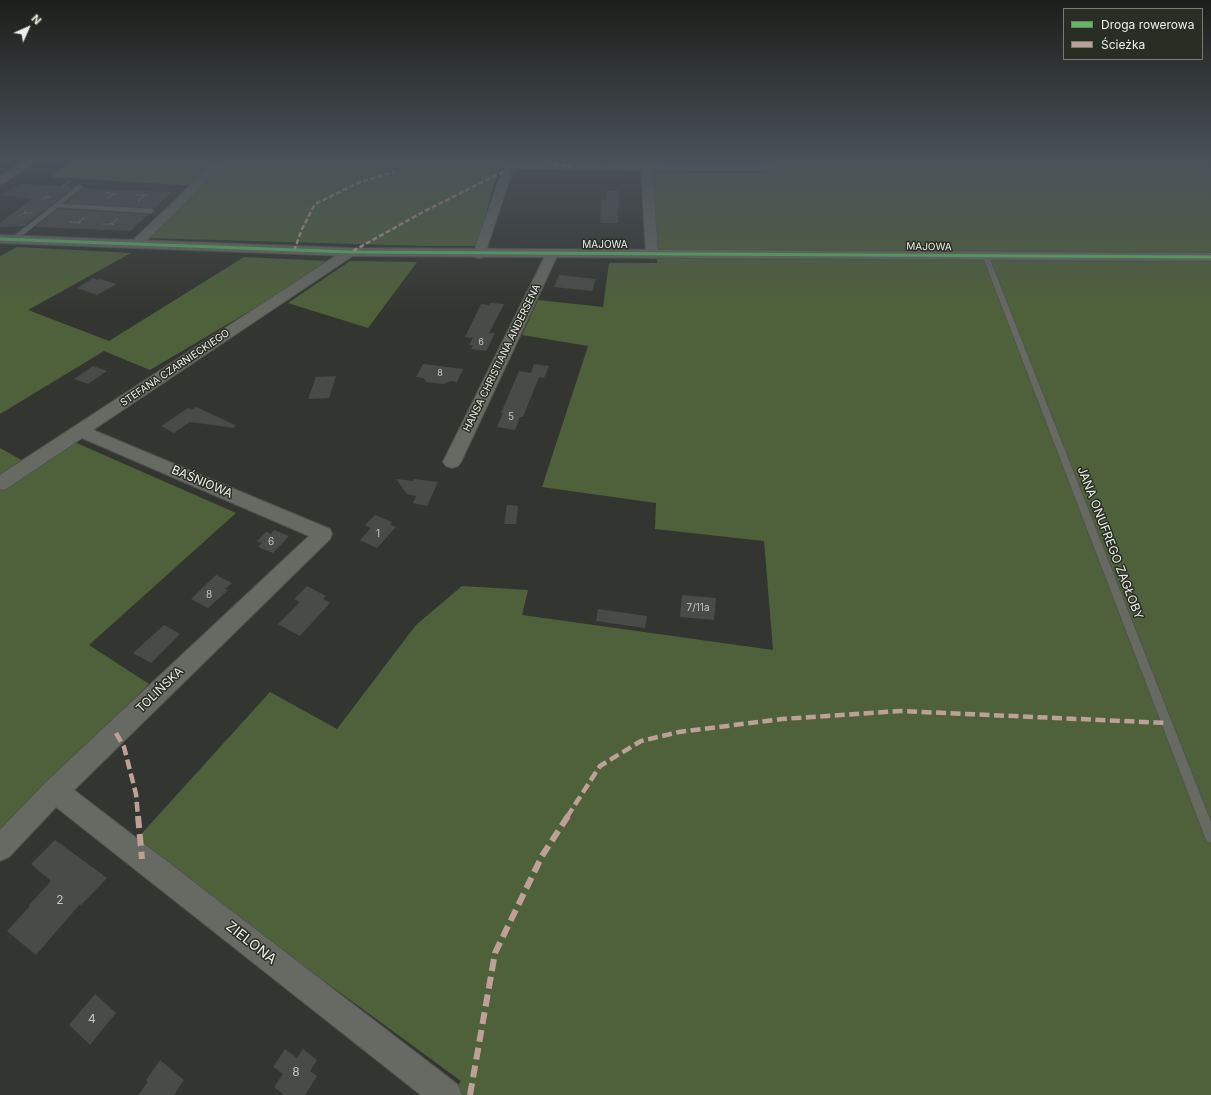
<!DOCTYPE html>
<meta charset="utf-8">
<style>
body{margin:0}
#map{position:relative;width:1211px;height:1095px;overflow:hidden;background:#333630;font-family:Inter,sans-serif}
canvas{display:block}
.legend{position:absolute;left:1063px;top:8px;width:140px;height:52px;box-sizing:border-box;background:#292e24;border:1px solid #777b73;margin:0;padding:5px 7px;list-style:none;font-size:12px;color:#ecefe9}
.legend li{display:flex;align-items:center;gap:8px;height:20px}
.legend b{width:20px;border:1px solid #777b73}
.north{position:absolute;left:8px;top:8px;width:40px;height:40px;-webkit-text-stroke:3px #292e24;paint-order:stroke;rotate:45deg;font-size:11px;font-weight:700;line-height:16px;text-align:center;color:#ecefe9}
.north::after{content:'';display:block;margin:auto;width:14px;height:18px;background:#ecefe9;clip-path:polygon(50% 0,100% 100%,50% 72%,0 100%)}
</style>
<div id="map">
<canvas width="1211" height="1095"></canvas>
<ul class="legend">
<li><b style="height:5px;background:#5cba63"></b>Droga rowerowa</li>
<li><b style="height:5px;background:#bda197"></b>Ścieżka</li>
</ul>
<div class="north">N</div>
</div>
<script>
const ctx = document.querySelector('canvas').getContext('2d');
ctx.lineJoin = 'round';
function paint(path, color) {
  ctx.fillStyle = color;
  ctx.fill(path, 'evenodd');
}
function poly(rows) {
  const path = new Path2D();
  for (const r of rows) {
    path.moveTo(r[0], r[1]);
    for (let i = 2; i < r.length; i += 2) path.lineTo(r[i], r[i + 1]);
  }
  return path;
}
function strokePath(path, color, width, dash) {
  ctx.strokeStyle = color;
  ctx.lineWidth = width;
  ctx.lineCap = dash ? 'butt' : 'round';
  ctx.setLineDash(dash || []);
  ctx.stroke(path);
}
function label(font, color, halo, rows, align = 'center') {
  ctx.font = font + ' Inter,sans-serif';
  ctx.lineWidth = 3;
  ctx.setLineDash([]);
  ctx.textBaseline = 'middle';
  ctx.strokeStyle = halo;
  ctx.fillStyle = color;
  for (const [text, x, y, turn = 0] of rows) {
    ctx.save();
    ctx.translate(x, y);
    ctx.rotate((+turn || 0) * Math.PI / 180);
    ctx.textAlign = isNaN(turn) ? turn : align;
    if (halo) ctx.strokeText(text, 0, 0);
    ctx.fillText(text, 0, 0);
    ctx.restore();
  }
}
paint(poly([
 [74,160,571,160,571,163,518,163,504,168,497,174,477,246,429,246,147,238,198,186,51,177],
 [760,160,1211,160,1211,1095,452,1095,461,1081,134,842,270,692,337,729,416,625,462,586,528,590,522,615,773,650,764,541,655,529,656,503,542,487,588,346,522,335,538,300,603,307,609,263,657,263,652,172,765,173],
 [17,247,131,253,28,310,109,341,244,257,327,261,270,299,150,370,104,351,0,414,0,256],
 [350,261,417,262,368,328,288,303],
 [72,441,236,513,89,645,149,684,0,830,0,448,34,467]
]), '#4f613a');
paint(poly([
 [20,184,70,186,68,188,73,188,24,226,0,227,0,223,32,199,1,195],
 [83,188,138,191,172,192,154,209,151,208,65,203],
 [607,191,619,191,618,223,600,223,601,200,607,200],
 [58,209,149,214,130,231,35,227],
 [559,275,596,279,592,291,554,287],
 [93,278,98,280,100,279,117,284,97,295,77,288],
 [490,303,504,304,489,333,495,333,486,351,471,349,473,345,469,345,473,338,465,337,481,304,489,305],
 [423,364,463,369,457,382,450,381,444,384,426,382,424,378,416,377],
 [534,364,549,366,544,378,539,377,523,417,520,417,515,430,497,427,503,413,501,413,519,371,531,373],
 [93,366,107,371,88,384,74,379],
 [336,376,329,398,308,399,316,377],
 [196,407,235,425,234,428,190,422,174,433,161,426,188,408,192,410],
 [396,479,413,481,414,479,438,482,427,506,413,503,416,496,407,494],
 [507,505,518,506,516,524,504,524],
 [375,515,392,522,390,524,396,527,377,548,360,540,371,528,365,525],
 [274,530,289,536,273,553,258,547,262,543,257,541,266,532,271,534],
 [216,575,232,583,225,589,228,590,208,608,191,599],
 [307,586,326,596,323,599,330,603,300,636,278,624,300,602,294,599],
 [682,595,716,598,714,620,680,617],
 [598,609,647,616,645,628,596,621],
 [164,625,180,634,151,663,133,653],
 [55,840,107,878,81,905,80,904,36,955,7,931,30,906,29,905,51,881,31,864],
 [95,994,116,1013,90,1045,69,1025],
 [285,1049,297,1058,303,1049,317,1060,310,1071,317,1076,305,1095,284,1095,274,1087,283,1074,273,1067],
 [160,1060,184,1080,174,1095,138,1095,148,1082,146,1080]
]), '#494b47');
const service = poly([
 [79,185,82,187,81,188,61,204,151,209,154,211,151,213,58,207,16,240,12,240,12,238,79,185],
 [986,255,989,257,1211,822,1211,843,1207,841,1205,837,983,257,986,255]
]);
const minor = poly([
 [26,160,38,160,4,183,0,184,0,176,26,160],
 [217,160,228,160,139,248,131,248,129,245,131,242,217,160],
 [641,160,651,160,651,164,776,165,781,168,776,171,652,170,658,254,656,257,652,258,648,257,646,254,641,170,520,169,512,172,485,254,483,257,479,258,475,257,473,254,503,168,519,163,641,164,641,160],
 [350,248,354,249,356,252,354,255,93,430,330,529,332,534,330,539,74,790,457,1084,462,1095,421,1095,56,807,9,857,0,861,0,830,46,782,309,536,82,438,6,489,0,490,0,475,346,249,350,248],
 [552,250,556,251,558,254,461,462,458,466,452,468,446,466,443,462,546,254,548,251,552,250]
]);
const tertiary = poly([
 [0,235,350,248,1211,253,1211,261,350,256,0,243,0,235]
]);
strokePath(service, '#51534e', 2);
strokePath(minor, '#51534e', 2);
strokePath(tertiary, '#51534e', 2);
strokePath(poly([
 [63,186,71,181],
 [106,193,116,194],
 [136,195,147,195],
 [45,197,51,197],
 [108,198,114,194],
 [41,200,48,196],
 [138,201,145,195],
 [24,213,32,213],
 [19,216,27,211],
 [70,222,81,223],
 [77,223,85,217],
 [103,224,115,224],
 [111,224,117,219]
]), '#70736e', 1.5, [2, 1]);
paint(service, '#666a62');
paint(minor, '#666a62');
paint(tertiary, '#666a62');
strokePath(poly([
 [539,160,573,167],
 [294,251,302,229,315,204,360,182,395,172],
 [353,251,421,213,507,170]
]), '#bda197', 2.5, [5, 2.5]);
strokePath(poly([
 [116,733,124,747,136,794,138,817],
 [567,817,600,766,641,741,679,732,782,719,901,711,1167,723]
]), '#bda197', 4.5, [10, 4.5]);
strokePath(poly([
 [138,816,142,859],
 [470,1095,495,953,542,856,568,816]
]), '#bda197', 6, [12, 6]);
strokePath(poly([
 [0,239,350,252,1211,257]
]), '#5cba63', 3);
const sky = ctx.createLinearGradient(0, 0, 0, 313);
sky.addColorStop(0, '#1c1e1a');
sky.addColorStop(0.51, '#4a5259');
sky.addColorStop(1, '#4a525900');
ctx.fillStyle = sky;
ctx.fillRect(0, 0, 1211, 313);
label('9px', '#c3c6c0', null, [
 ["6",481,342],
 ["8",440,373]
]);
label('10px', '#ecefe9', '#292e24', [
 ["MAJOWA",605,245],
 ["MAJOWA",929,247,1],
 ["HANSA CHRISTIANA ANDERSENA",502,358,-64],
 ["STEFANA CZARNIECKIEGO",175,368,-34]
]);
label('10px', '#c3c6c0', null, [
 ["5",511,417],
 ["1",378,534],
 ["6",271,542],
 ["8",209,595],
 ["7/11a",698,608]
]);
label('12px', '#ecefe9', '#292e24', [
 ["BAŚNIOWA",202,482,23],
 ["JANA ONUFREGO ZAGŁOBY",1110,543,69],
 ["TOLIŃSKA",160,690,-44]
]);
label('12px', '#c3c6c0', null, [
 ["2",60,900],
 ["4",92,1019],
 ["8",296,1072]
]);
label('14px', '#ecefe9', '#292e24', [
 ["ZIELONA",251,943,38]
]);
</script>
